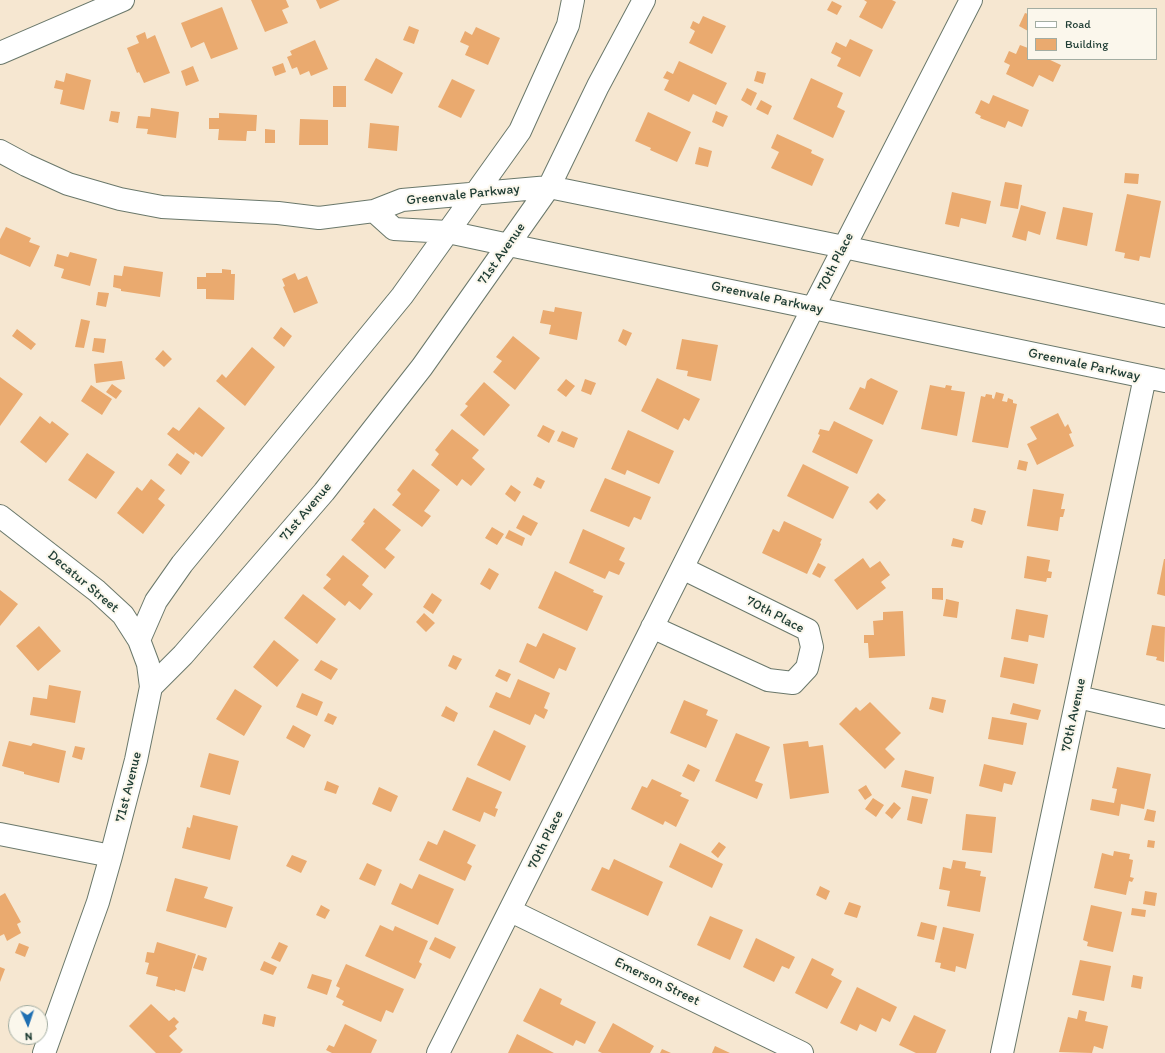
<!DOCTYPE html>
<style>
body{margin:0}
#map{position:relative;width:1165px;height:1053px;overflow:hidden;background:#f6e7d1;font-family:Itim,sans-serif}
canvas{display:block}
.legend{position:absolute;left:1027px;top:8px;width:130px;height:52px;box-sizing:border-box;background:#fbf7ec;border:1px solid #a3ada2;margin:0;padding:5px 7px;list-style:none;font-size:12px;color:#1f3d34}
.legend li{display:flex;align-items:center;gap:8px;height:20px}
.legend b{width:20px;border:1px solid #a3ada2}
.north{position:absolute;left:8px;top:1005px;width:40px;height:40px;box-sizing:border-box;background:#fbf7ec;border:1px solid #a3ada2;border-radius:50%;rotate:177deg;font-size:11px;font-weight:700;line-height:16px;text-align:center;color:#1f3d34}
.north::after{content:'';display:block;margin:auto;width:14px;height:18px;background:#1f6fb2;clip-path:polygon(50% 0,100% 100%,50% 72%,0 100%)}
</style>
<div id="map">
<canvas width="1165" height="1053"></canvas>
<ul class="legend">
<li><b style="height:5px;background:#fff"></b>Road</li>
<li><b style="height:11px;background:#eaaa6f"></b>Building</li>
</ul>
<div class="north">N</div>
</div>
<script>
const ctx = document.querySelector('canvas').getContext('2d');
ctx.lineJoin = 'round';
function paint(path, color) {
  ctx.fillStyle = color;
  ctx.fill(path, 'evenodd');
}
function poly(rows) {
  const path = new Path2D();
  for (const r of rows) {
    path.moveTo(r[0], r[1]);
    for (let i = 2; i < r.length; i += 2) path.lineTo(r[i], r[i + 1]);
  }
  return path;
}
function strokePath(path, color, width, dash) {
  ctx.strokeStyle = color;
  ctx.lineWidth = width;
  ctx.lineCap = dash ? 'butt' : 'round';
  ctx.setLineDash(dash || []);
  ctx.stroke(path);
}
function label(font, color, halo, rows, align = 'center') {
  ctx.font = font + ' Itim,sans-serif';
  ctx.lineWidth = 4;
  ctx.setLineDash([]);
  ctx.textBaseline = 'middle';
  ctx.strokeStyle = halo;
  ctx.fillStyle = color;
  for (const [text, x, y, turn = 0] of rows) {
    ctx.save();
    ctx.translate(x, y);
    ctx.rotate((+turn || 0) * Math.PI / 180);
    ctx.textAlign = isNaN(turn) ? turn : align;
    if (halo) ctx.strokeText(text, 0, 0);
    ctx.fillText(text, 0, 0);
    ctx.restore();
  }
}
paint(poly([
 [251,0,286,0,289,7,282,10,288,23,265,32],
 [316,0,340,0,320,9],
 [864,0,892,0,896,2,882,29,859,17,867,2],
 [832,1,842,6,837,15,827,10],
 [222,7,238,49,211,59,204,42,191,48,181,23],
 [1025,13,1028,14,1028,31,1019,26],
 [703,16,726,26,712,54,689,43,695,31,690,28,693,21,699,24],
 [409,26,419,30,414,44,403,40],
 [476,27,500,38,488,65,465,55,469,46,460,42,465,31,472,35],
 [145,32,147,39,155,35,170,73,144,83,139,72,137,73,127,48,139,43,136,36],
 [850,39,873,50,860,77,837,66,841,58,831,53,836,42,846,47],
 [315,40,328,69,311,76,309,71,300,75,297,67,292,69,287,57,292,55,290,51],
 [1020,45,1028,48,1028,59,1048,59,1061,65,1053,82,1039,75,1033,87,1006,74,1010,65,1004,62,1009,51,1016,54],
 [376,58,403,73,392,94,364,80],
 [679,61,727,83,716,105,693,94,689,102,664,90,669,80,663,78,667,71,673,74],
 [283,63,286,72,275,76,272,67],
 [193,66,199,81,186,86,181,71],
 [757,71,766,73,763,84,754,81],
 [66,73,91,80,84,110,60,104,63,90,54,88,56,80,64,82],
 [811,78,843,93,837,107,845,111,833,138,793,119],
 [452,79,475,90,461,118,438,107],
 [333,86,346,86,346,107,333,107],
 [747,88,757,93,751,106,741,100],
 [993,95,1029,110,1022,127,1008,121,1005,128,980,118,981,116,975,113,981,100,989,104],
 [761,100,772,106,768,115,756,109],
 [151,108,179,112,176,138,147,134,148,129,136,128,138,116,150,117],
 [111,111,120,112,118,123,109,121],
 [716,111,728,116,723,127,712,122],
 [648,112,691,132,677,162,650,150,651,148,635,141],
 [219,113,257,115,256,131,247,131,246,141,218,140,219,129,209,129,209,118,219,118],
 [300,119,328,120,328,145,299,145],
 [370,123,399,126,397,151,368,148],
 [265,129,275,130,275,143,265,143],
 [777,134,812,150,811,153,824,159,812,186,771,168,779,152,771,148],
 [699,147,712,151,708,167,695,164],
 [1125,173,1139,174,1138,184,1124,183],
 [1005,182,1022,185,1018,209,1000,206],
 [952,192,991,201,986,224,961,218,959,227,945,224],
 [1127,194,1161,201,1150,258,1140,256,1139,261,1124,258,1125,253,1115,251],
 [1021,205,1046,212,1040,235,1028,231,1026,241,1012,237],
 [1063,207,1093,213,1087,246,1056,239],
 [6,227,31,238,29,242,40,246,30,267,0,254,0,239],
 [70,252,97,259,90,286,61,278,64,269,54,266,57,254,68,257],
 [124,266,163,272,160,297,121,291,121,289,113,287,114,275,122,276],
 [222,269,231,270,231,274,235,274,234,300,206,299,206,289,197,289,197,277,206,277,206,273,222,273],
 [295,273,298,280,307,276,318,303,294,313,283,287,285,286,282,279],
 [98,292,109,293,106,307,96,305],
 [555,307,582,312,577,340,549,334,551,325,540,323,543,310,554,312],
 [81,319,90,321,84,348,75,347],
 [281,327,292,336,284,347,273,338],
 [17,329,36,344,31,350,12,336],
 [623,329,632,333,626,346,618,341],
 [513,336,540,358,515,390,493,372,502,361,496,357],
 [94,338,106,339,104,353,92,351],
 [682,339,718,345,711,381,687,376,688,371,676,369],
 [252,347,275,367,245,406,216,381,222,374,226,378],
 [163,350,172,359,164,367,155,359],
 [122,361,125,379,96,383,94,364],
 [0,377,23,394,0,426],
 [657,378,700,399,689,421,684,418,678,430,641,411],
 [871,378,898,391,883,425,849,409,860,387,865,389,867,381],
 [566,379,575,386,566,397,557,390],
 [585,379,596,383,591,395,581,391],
 [484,382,510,405,484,436,460,415,468,406,465,404],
 [112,384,122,391,116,399,106,392],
 [91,385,112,399,102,415,81,401],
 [930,385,945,388,946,385,952,386,951,390,965,392,957,436,921,429],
 [996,392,1004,394,1002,401,1007,402,1008,398,1013,400,1013,403,1017,404,1008,448,972,442,981,396,985,397,986,394,992,395,992,398,994,399],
 [199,407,225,428,202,457,195,452,194,455,167,434,173,427,179,431],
 [1058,413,1065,427,1068,424,1072,433,1069,434,1074,446,1037,465,1027,444,1037,439,1030,427],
 [40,416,50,424,52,421,69,434,46,463,20,442],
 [834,421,873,440,857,474,812,452,820,435,818,434,820,429,829,431],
 [543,425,555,431,549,443,537,436],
 [452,429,479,450,472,458,485,469,471,486,462,479,457,486,431,465,439,454,435,450],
 [628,430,674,451,659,484,627,470,625,475,611,469],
 [562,431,578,438,574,448,557,441],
 [87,453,115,472,96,499,68,480],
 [177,453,190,462,181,475,168,465],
 [1019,460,1028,462,1026,471,1017,469],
 [803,464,849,487,833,519,787,496],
 [413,469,440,490,424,511,431,516,422,527,392,505,401,494,397,490],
 [537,477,545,481,541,489,533,485],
 [605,478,651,497,641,520,634,517,629,527,590,511],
 [151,479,165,490,158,499,165,505,143,534,117,513,137,487,142,491],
 [511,485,521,492,515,502,505,494],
 [1033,489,1064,494,1061,509,1065,509,1063,517,1060,517,1058,531,1027,526],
 [878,493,886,500,877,510,869,502],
 [374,508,401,530,385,549,395,557,385,569,351,540,365,523,363,522],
 [974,508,986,511,982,525,971,521],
 [523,515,538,523,531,536,516,528],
 [784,521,822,539,820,543,821,544,807,574,762,553,773,529,779,532],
 [492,527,504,534,497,545,485,538],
 [583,529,625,548,619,560,625,563,619,575,609,571,605,579,569,563],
 [509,530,525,538,522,546,505,538],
 [953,538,964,541,962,548,951,546],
 [343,555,369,576,362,585,373,594,360,610,349,601,345,606,323,588,331,579,326,575],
 [1027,556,1050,560,1048,571,1052,572,1051,578,1047,578,1046,582,1024,578],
 [863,558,870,568,880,561,890,575,881,582,886,588,857,610,834,580],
 [1164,559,1165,559,1165,596,1157,594],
 [818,563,826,567,820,578,812,574],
 [489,568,499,574,490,590,480,584],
 [555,571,594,590,593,592,603,596,587,631,538,608],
 [932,588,943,588,943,600,932,599],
 [0,590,18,604,0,626],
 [432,593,442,600,433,614,423,607],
 [303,594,336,619,317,644,284,618],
 [946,599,959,602,957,618,943,616],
 [1016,609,1048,615,1044,638,1029,635,1028,642,1011,639],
 [903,611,905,656,869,658,868,643,864,643,864,635,874,635,873,621,883,620,883,612],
 [424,613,435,623,426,632,416,622],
 [1152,625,1165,627,1164,662,1156,660,1157,657,1146,655],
 [39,626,61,651,38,671,16,646],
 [543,633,576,648,566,671,559,668,554,679,519,662,527,643,536,647],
 [274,640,299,660,277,687,253,667],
 [453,655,462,659,456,670,448,666],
 [1004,657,1038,664,1034,684,1000,677],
 [321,660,338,669,331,680,314,670],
 [499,669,511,674,507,682,495,676],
 [518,679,550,693,544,708,548,710,544,719,535,714,530,725,489,707,496,692,510,698],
 [49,685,81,691,75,723,30,715,33,697,47,699],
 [235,689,262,706,244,736,216,719],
 [302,693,323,702,317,716,296,707],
 [932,697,946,700,943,713,929,709],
 [684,700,708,710,706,715,718,720,706,748,670,733],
 [870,702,901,733,885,749,895,759,885,769,839,724,856,707,860,711],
 [1013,703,1041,710,1038,720,1010,714],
 [446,706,458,713,454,722,441,716],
 [328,713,337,717,333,725,324,721],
 [992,717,1027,723,1023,745,988,739],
 [293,725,311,735,304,748,286,738],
 [494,730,526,746,510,781,477,765],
 [736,733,770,747,755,781,763,784,757,799,715,781],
 [9,741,31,746,33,743,66,751,59,783,24,774,24,772,2,766],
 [808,741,809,747,823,745,829,793,790,799,783,744],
 [75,746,85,748,82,760,72,757],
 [209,753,239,761,230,795,200,787],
 [688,764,700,770,694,782,682,776],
 [984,764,1016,772,1012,785,1004,783,1002,792,979,786],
 [1117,767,1151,774,1144,809,1121,804,1119,816,1090,810,1092,799,1114,803,1117,789,1112,788],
 [905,770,934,777,931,794,901,787],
 [467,777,502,792,495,808,498,809,495,817,484,812,480,822,452,810],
 [652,779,682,793,680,796,689,800,676,827,665,821,663,825,631,809,642,786,647,788],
 [327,781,339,786,336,794,324,790],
 [866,785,872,795,865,800,858,790],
 [379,787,398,796,391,812,372,804],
 [912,796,928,799,922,824,907,820],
 [873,798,884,805,876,817,865,809],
 [894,802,901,808,892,819,885,813],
 [1147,809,1156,811,1154,822,1144,820],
 [966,814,996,817,992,853,962,850],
 [193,815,238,826,230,860,182,848,187,827,190,828],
 [444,830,476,845,467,863,472,866,465,881,419,860,428,841,437,845],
 [1148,840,1155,841,1154,848,1147,847],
 [719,842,726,847,718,858,711,852],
 [680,843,723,864,712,888,669,867],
 [1114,851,1130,854,1129,859,1133,860,1130,877,1134,878,1132,882,1129,881,1126,895,1094,888,1102,853,1113,856],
 [292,855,307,861,301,873,286,866],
 [614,859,663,882,648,916,591,890,602,867,609,870],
 [953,860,966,862,965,868,981,871,980,876,986,877,980,912,947,906,950,891,939,889,943,867,951,869],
 [367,863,382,870,375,886,359,879],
 [419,874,454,889,438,925,391,904,400,883,412,889],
 [175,878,208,887,204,898,233,907,226,928,166,911],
 [820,886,830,891,826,900,816,895],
 [1145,891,1157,893,1155,906,1143,904],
 [5,893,21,922,17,924,21,933,7,941,4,934,0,936,0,896],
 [849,902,861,906,857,918,844,914],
 [321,905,330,910,325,919,316,915],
 [1091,905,1122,912,1113,952,1087,946,1088,942,1083,940],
 [1132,908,1146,910,1145,917,1131,915],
 [710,916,743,930,730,960,697,945],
 [921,922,937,926,934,940,917,936],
 [380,925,393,931,395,926,428,941,419,962,422,964,415,979,365,956],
 [943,927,974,934,966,969,956,966,955,972,940,968,941,963,935,962],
 [435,937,456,947,450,959,429,949],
 [756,938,795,957,789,969,782,966,774,982,743,967],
 [157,942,196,954,185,992,175,989,175,991,156,986,158,977,146,974,149,963,145,962,147,952,154,953],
 [279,942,288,946,280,962,271,958],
 [19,943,29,947,25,957,15,953],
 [198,955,207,958,203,971,193,968],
 [812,958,834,969,831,975,842,981,827,1009,795,993],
 [1080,960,1111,966,1104,1001,1072,995],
 [264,961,277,967,273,975,260,970],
 [346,964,404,989,393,1013,386,1010,381,1022,342,1005,344,1001,336,997,340,988,336,986],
 [0,967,5,969,0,982],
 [312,974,332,980,327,995,307,988],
 [1133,975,1143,977,1141,989,1131,987],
 [857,987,897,1007,890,1022,882,1018,876,1032,860,1024,857,1031,840,1023],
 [540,988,562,999,560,1004,596,1022,585,1044,576,1040,573,1046,523,1021],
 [151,1004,169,1021,174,1017,179,1022,175,1026,177,1029,169,1036,183,1050,180,1053,156,1053,129,1026],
 [1079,1010,1087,1012,1085,1021,1108,1026,1103,1049,1094,1046,1092,1053,1059,1052,1068,1017,1077,1019],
 [264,1014,276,1017,274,1027,262,1024],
 [914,1015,946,1030,936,1053,916,1053,899,1045],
 [613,1023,654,1046,650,1053,602,1053,598,1051],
 [345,1024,377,1040,371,1053,332,1053,326,1050,329,1045,334,1047],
 [517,1034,554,1053,508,1053],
 [715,1046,730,1053,712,1053],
 [662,1049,671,1053,660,1053]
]), '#eaaa6f');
const minor = poly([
 [0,53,123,0],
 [0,151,26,165,68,184,120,199,162,207,278,213,319,218,374,211,402,200,549,187,844,247,1165,316],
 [374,211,394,229,448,232,509,245,1165,381],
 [0,516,97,591,123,615,139,640,148,664,151,687],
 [652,627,768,680,793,683,807,668,812,647,808,630,682,568],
 [139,640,156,601,182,564,402,296,520,131,568,25,573,0],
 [1078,697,1165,717],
 [0,834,111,856],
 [511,911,802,1053],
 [44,1053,98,902,111,856,136,760,151,687,183,655,324,492,422,367,549,187,598,86,644,0],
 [438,1053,813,308,971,0],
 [1002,1053,1145,377]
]);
strokePath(minor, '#6a786b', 24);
strokePath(minor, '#fff', 22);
label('14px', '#1f3d34', '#fbf7ec', [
 ["Greenvale Parkway",463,195,-6],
 ["71st Avenue",502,254,-55],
 ["70th Place",836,262,-63],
 ["Greenvale Parkway",767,298,12],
 ["Greenvale Parkway",1084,365,12],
 ["71st Avenue",306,512,-50],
 ["Decatur Street",83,582,40],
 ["70th Place",775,615,28],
 ["70th Avenue",1074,715,-78],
 ["71st Avenue",129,787,-76],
 ["70th Place",546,840,-64],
 ["Emerson Street",657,982,26]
]);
</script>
